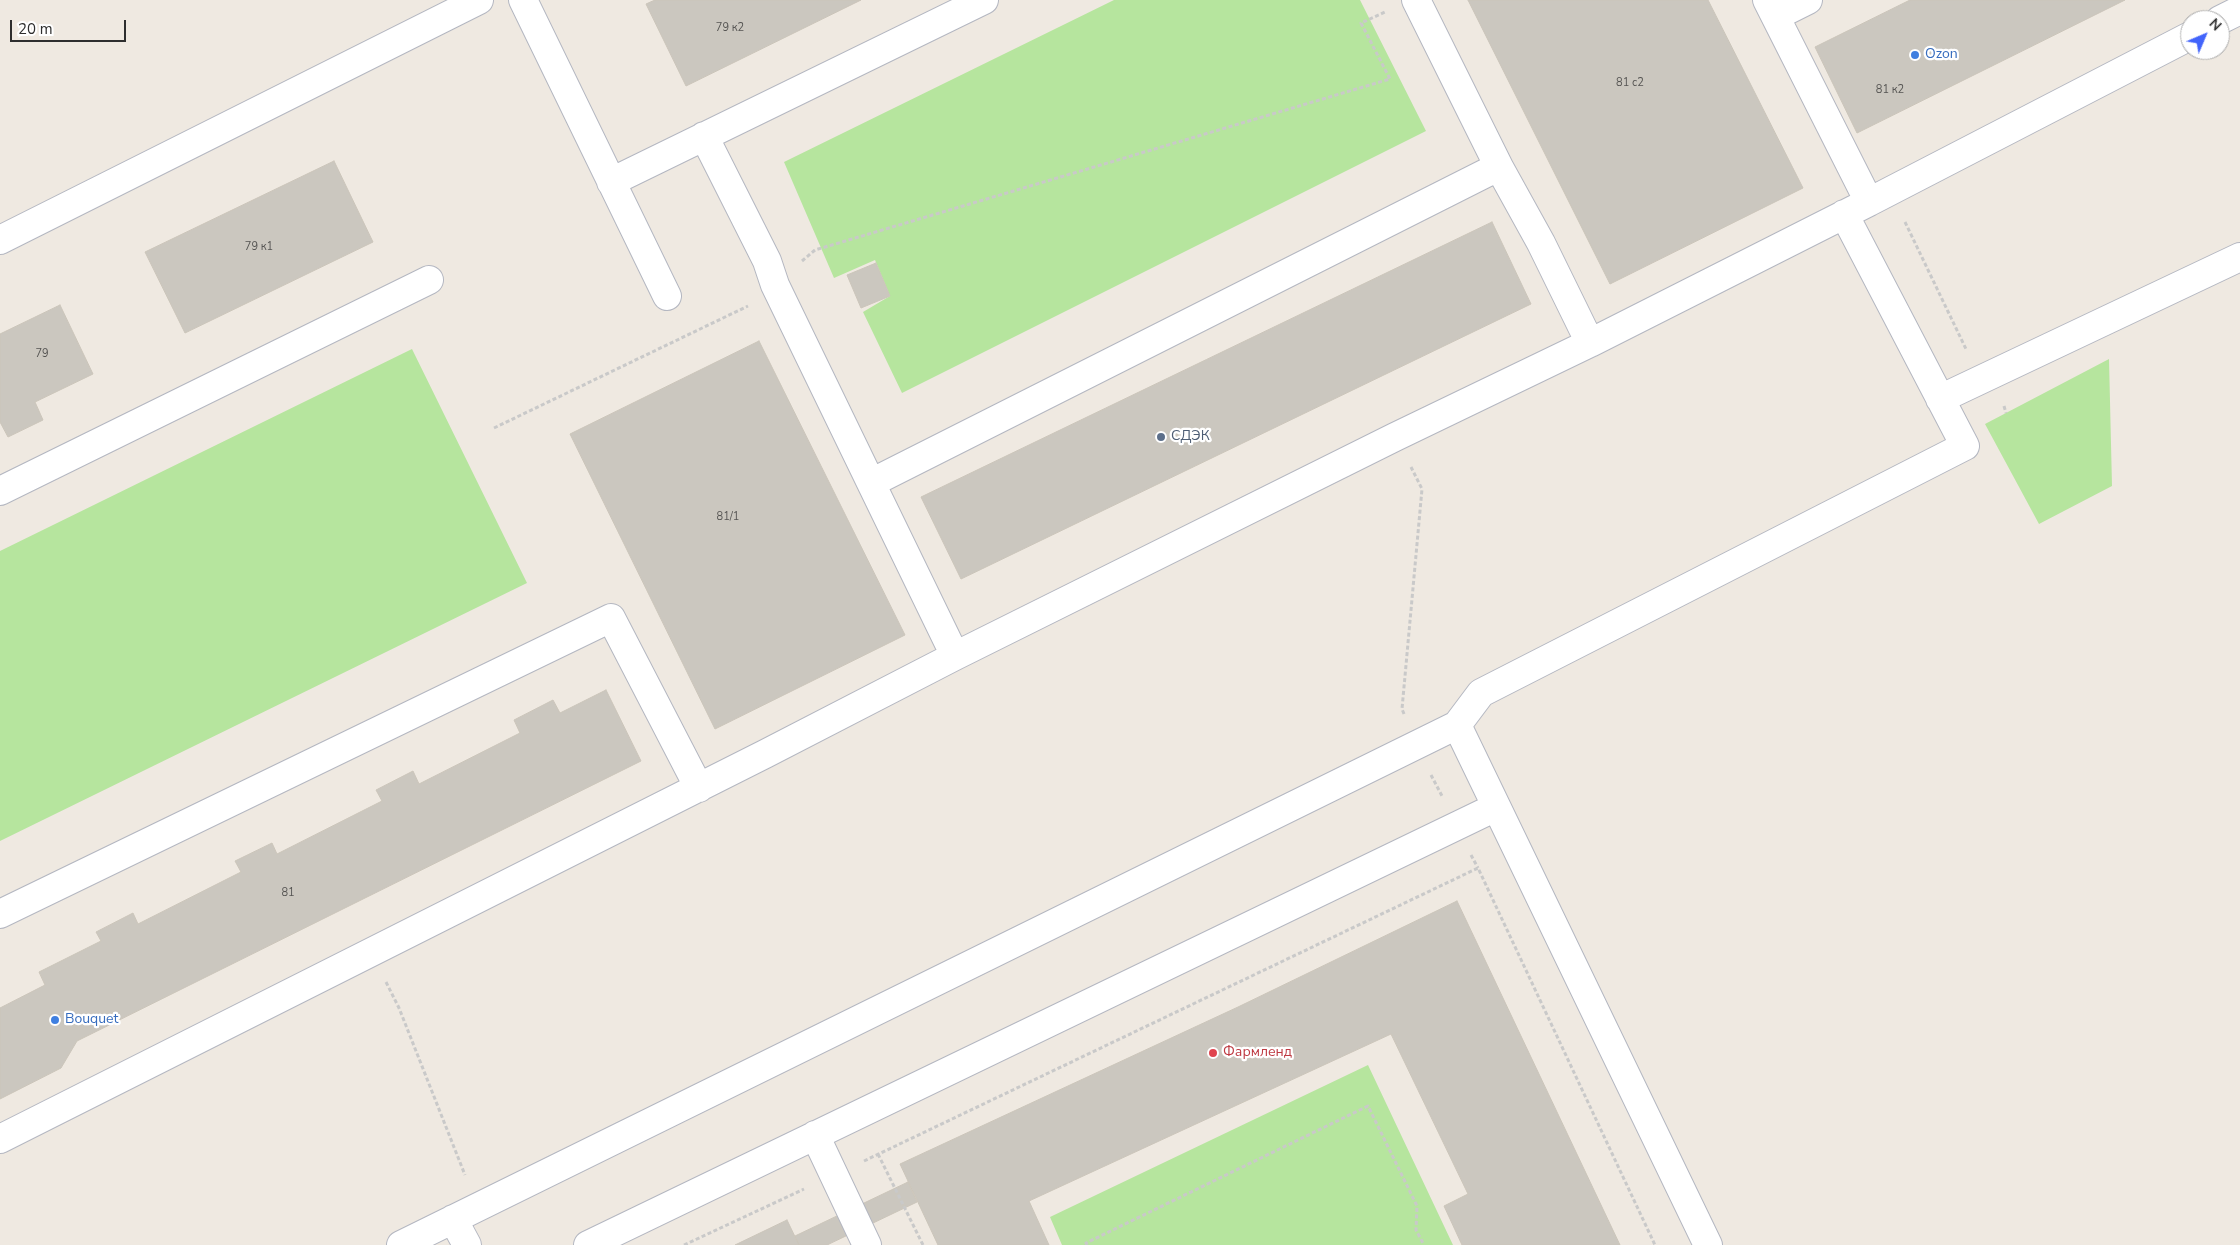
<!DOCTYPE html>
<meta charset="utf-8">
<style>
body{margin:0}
#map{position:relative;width:2240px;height:1245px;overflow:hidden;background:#efe9e1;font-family:"Nunito Sans",sans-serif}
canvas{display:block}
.north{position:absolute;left:2180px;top:10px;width:50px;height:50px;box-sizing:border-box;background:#fff;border:1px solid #ababab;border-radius:50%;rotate:45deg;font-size:14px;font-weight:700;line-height:20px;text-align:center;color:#2e2e2e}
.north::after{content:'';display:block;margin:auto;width:18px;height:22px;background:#4264fb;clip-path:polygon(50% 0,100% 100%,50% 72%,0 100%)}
.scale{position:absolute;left:10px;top:20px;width:116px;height:22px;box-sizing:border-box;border:2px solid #2e2e2e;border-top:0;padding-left:6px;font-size:15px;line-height:18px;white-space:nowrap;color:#2e2e2e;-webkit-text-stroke:4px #fff;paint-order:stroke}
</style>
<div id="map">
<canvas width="2240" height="1245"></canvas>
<div class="north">N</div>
<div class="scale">20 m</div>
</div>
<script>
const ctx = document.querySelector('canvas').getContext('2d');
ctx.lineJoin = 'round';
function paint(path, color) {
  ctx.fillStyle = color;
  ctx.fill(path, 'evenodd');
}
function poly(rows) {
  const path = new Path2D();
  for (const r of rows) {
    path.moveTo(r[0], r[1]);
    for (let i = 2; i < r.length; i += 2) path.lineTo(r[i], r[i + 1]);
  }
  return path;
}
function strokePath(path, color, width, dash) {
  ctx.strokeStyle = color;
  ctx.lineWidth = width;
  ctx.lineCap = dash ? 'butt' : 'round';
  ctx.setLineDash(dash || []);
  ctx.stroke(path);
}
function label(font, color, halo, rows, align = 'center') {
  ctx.font = font + ' "Nunito Sans",sans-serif';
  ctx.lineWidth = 4.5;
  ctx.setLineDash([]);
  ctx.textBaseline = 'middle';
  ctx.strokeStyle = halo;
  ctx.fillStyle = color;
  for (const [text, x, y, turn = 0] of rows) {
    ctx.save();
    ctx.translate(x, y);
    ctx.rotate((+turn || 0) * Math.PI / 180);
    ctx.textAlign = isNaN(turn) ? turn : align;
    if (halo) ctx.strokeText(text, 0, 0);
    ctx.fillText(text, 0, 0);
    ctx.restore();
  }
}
paint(poly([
 [1114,0,1360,0,1426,131,902,393,863,312,890,296,875,260,834,278,784,162],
 [412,349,527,583,0,841,0,551],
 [2109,359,2112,486,2039,524,1985,424],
 [1368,1065,1453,1245,1062,1245,1050,1217]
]), '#b6e59e');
const building = poly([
 [655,0,861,0,686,86,646,4,655,0],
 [1468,0,1708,0,1803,188,1610,284,1468,0],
 [1910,0,2125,0,1857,133,1815,47,1910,0],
 [334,161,373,242,185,333,145,252,334,161],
 [1492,222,1531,304,961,579,921,497,1492,222],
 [876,263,890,296,861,308,847,275,876,263],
 [60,305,93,374,35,402,43,420,8,437,0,422,0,334,60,305],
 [759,341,905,635,715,729,570,434,759,341],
 [606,690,641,761,77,1041,61,1068,0,1099,0,1008,45,985,39,972,101,941,96,932,133,913,138,924,241,872,235,861,272,843,277,854,382,801,376,790,413,771,419,784,520,733,514,720,553,700,560,713,606,690],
 [1457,901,1620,1245,1462,1245,1444,1206,1468,1194,1391,1034,1029,1201,1049,1245,938,1245,900,1164,1238,1007,1457,901],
 [908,1182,917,1202,827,1245,799,1245,795,1236,908,1182],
 [787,1220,799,1245,735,1245,787,1220]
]);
paint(building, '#cbc7bf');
strokePath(building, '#cbc5ba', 1);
const minor = poly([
 [523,0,667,296],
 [1416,0,1499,167],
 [1776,16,1808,0],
 [2220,20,2240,10],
 [704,136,767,261,775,285,871,483],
 [611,182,984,0],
 [1869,202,2190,36],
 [0,240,479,0],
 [1940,399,2240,257],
 [0,491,429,280],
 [955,656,871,483,1486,173,1499,167,1541,243,1590,343,1869,202,1767,0],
 [1457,725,1708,1245],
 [0,914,611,618,699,788],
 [815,1135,867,1245],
 [0,1139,765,754,955,656,1395,437,1590,343],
 [453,1219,467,1245],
 [401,1245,1457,725,1481,693,1965,446,1844,214],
 [588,1245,1496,807]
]);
strokePath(minor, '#b4b7c1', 30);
strokePath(poly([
 [1905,222,1966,349],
 [802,261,815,250,1390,79,1361,23,1385,12],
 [2004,406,2006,413],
 [494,428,748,306],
 [1404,714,1402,709,1422,489,1411,467],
 [1431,775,1442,796],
 [1471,855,1478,868],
 [386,982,399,1008,465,1175],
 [878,1154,923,1245],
 [864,1161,1478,868,1655,1245],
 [684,1245,804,1189],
 [1087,1245,1086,1243,1368,1106,1417,1206,1416,1230,1424,1245]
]), '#c9c9c9', 3, [4, 2.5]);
strokePath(minor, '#fff', 28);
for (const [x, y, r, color] of [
 [1915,55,5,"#3f7fe0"],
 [1161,437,5,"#5c6f8a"],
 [55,1020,5,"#3f7fe0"],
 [1213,1053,5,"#e0444e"]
]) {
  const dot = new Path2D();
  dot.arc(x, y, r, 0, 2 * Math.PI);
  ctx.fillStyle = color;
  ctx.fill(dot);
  strokePath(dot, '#fff', 2);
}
label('11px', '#555452', null, [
 ["79 к2",730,28],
 ["81 с2",1630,83],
 ["81 к2",1890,90],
 ["79 к1",259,247],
 ["79",42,354],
 ["81/1",728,517],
 ["81",288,893]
]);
label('14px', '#366cbe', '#fff', [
 ["Ozon",1925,55],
 ["Bouquet",65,1020]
], 'left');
label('14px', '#4e5e75', '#fff', [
 ["СДЭК",1171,437]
], 'left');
label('14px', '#be3a42', '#fff', [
 ["Фармленд",1223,1053]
], 'left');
</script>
